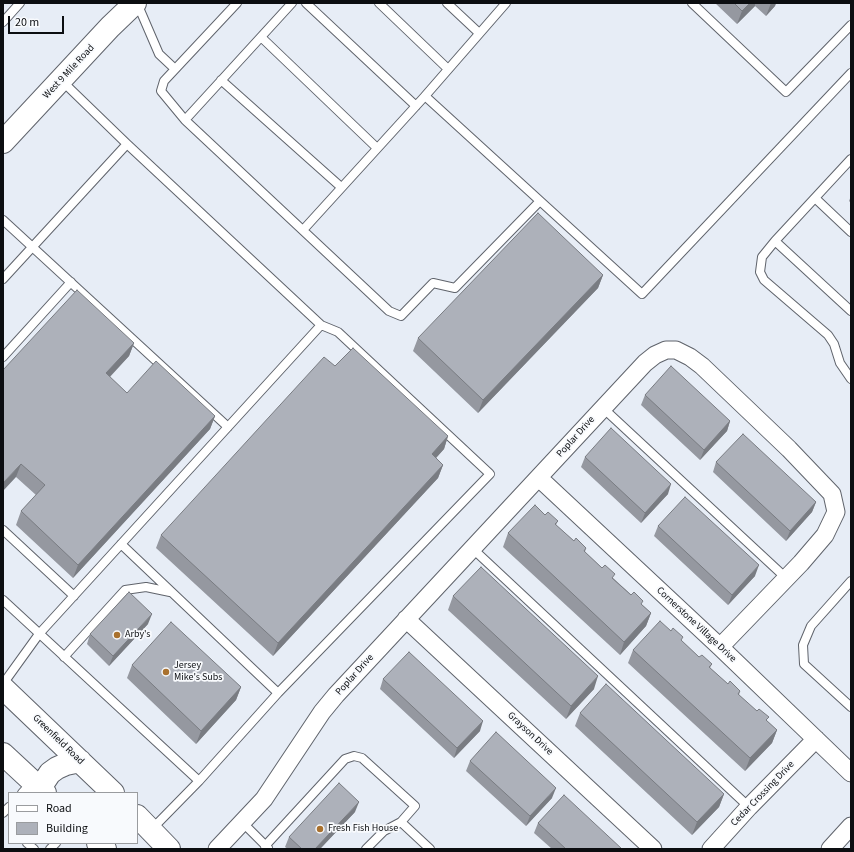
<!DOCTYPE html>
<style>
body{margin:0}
#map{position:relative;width:854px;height:852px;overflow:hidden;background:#e7edf6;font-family:"Source Sans 3",sans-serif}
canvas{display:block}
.frame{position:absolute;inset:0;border:4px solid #0c0e11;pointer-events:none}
.legend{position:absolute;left:8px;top:792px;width:130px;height:52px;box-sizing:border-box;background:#f8fafd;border:1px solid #9a9c9f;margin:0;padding:5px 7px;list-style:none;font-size:12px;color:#0c0e11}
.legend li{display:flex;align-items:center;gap:8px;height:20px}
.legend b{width:20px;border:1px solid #9a9c9f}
.scale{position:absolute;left:8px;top:16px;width:56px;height:18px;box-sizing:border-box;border:2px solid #0c0e11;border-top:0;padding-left:5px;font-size:12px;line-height:14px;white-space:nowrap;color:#0c0e11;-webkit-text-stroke:3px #f8fafd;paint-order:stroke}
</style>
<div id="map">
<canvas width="854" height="852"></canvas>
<div class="frame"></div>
<ul class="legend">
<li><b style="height:5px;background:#fff"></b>Road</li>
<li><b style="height:11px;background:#adb1ba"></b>Building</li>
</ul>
<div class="scale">20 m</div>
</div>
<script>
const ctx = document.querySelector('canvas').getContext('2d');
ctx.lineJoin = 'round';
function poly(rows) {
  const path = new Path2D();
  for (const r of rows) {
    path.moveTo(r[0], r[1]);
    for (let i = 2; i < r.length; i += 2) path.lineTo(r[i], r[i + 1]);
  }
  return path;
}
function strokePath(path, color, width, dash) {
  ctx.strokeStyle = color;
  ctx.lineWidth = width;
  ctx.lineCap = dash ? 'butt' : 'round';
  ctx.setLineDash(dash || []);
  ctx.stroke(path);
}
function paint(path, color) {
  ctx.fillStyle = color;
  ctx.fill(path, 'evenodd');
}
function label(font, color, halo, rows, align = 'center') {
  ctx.font = font + ' "Source Sans 3",sans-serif';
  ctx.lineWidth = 3.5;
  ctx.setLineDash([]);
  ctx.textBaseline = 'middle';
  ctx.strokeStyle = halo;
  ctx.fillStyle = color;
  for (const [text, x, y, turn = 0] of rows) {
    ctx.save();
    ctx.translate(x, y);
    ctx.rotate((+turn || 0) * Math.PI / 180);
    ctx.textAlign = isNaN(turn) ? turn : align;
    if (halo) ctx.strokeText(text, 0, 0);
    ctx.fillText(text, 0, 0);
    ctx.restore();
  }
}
const lane = poly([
 [137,3,159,54,175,69],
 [237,3,164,81,161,91,185,120,389,311,401,316,433,283,455,288,540,201],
 [306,3,416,106],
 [379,3,448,69],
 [447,3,479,33],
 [506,3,425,96,642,294,851,73],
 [692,3,786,92,851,25],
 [3,22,20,3],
 [261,37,377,148],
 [221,80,341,187],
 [185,120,292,3],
 [851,159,775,241,851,311],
 [815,198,851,232],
 [3,220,228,427],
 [303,230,425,96],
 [775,241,762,257,760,272,764,280,828,335,834,344,840,363,851,379],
 [3,279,127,144],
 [3,357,71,282],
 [603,408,786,578],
 [3,530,74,596],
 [121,544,278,693],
 [472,548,749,807],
 [851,581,811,626,803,645,804,664,851,707],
 [3,600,199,781,278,693,490,474,338,332,321,325],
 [64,657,125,590,146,587,170,592],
 [3,684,39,634,321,325,127,144,61,80],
 [22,793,32,782],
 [3,813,9,807],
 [243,823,268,848],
 [151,830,199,781],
 [27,843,34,849],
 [265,846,345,759,354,756,362,758,415,806,401,822],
 [50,849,56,843],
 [366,849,384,831,401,822,430,849]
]);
const street = poly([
 [539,478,720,647,851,773],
 [406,619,653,849],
 [217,849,264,799,322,712,336,695,645,363,655,355,666,350,676,350,690,357,702,366,789,449,832,494,836,512,825,535,801,563,720,647],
 [711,849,749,807,816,739],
 [830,849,851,826]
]);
const secondary = poly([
 [3,142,110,27,135,3],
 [3,688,113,793],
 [3,754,45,793],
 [40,788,50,773,57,768,66,764,80,761],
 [137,816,169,849],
 [98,843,105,849]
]);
strokePath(lane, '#5f636b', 10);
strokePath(street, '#5f636b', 19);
strokePath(secondary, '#5f636b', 24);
strokePath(lane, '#fff', 8);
strokePath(street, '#fff', 17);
strokePath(secondary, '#fff', 22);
paint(poly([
 [715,3,776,3,775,6,766,16,755,6,737,24],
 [851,196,851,203,849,201],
 [603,275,598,288,478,413,413,351,418,338],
 [134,343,129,356,110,377,127,393,215,416,210,429,73,578,16,525,21,511,36,495,16,477,3,370],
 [335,366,448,436,444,449,436,458,443,465,438,478,273,656,156,548,161,535],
 [645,395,730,421,727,431,700,460,641,405],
 [585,457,668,494,641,523,581,467],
 [716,462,816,502,812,512,786,541,713,472],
 [545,515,558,521,556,525,574,541,586,548,585,552,651,613,646,626,620,655,503,547,508,533],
 [658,526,755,576,728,605,654,536],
 [453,596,594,689,566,719,448,610],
 [148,624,109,666,87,644,90,634],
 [682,641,699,657,712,664,710,668,728,684,740,691,739,695,777,730,772,743,745,771,628,663,633,650],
 [132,665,241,687,236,700,196,744,127,678],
 [383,679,480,731,454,758,380,689],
 [580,713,724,794,719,807,692,835,575,726],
 [470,761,552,798,526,826,466,771],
 [355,812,320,849,288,849,285,847,289,837],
 [538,823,622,849,552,849,534,833]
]), '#9598a0');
paint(poly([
 [750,3,755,3,755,6,737,24,742,11],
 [771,3,776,3,775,6,766,16],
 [603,275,598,288,478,413,483,400],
 [134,343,129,356,101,386,106,373],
 [215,416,210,429,73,578,78,565],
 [730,421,727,431,700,460,704,450],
 [448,436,444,449,427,468,432,454],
 [21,464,16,477,3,491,3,483],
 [443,465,438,478,273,656,278,643],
 [671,484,668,494,641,523,645,513],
 [816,502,812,512,786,541,790,531],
 [759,565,755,576,728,605,732,595],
 [651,613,646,626,620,655,624,642],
 [152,614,148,624,109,666,113,656],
 [598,676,594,689,566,719,571,706],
 [241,687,236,700,196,744,201,731],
 [483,721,480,731,454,758,457,748],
 [777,730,772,743,745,771,750,758],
 [556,788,552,798,526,826,530,816],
 [724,794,719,807,692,835,697,822],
 [359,802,355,812,320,849,315,849]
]), '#797c82');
const building = poly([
 [734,3,750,3,742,11,734,3],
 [538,213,603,275,483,400,418,338,538,213],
 [77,290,134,343,106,373,127,393,156,361,215,416,78,565,21,511,45,485,21,464,3,483,3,370,77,290],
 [353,348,448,436,432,454,443,465,278,643,161,535,324,357,335,366,353,348],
 [671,366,730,421,704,450,645,395,671,366],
 [611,428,671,484,645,513,585,457,611,428],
 [743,434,816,502,790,531,716,462,743,434],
 [685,497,759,565,732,595,658,526,685,497],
 [535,505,545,515,548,512,558,521,555,524,574,541,576,538,586,548,584,551,602,568,605,565,615,574,612,578,631,595,634,592,643,601,641,604,651,613,624,642,508,533,535,505],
 [481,567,598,676,571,706,453,596,481,567],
 [129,592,152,614,113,656,90,634,129,592],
 [660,621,671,631,673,628,683,637,681,640,699,657,702,655,712,664,709,667,728,684,730,681,740,691,738,694,757,711,759,709,769,717,766,720,777,730,750,758,633,650,660,621],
 [171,622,241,687,201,731,132,665,171,622],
 [409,652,483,721,457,748,383,679,409,652],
 [606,684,724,794,697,822,580,713,606,684],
 [496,732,556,788,530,816,470,761,496,732],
 [339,783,359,802,315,849,302,849,289,837,339,783],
 [564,795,622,849,566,849,538,823,564,795]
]);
paint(building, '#adb1ba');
strokePath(building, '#797c82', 1);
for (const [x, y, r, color] of [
 [117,635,4,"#a9712e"],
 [166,672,4,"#a9712e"],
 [320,829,4,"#a9712e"]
]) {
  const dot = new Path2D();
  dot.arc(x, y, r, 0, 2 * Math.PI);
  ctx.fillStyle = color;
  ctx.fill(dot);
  strokePath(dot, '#f8fafd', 1.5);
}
label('10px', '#0c0e11', '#f8fafd', [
 ["West 9 Mile Road",69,72,-47],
 ["Poplar Drive",576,437,-48],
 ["Cornerstone Village Drive",696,625,43],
 ["Poplar Drive",355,675,-48],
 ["Grayson Drive",530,734,43],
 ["Greenfield Road",58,740,44],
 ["Cedar Crossing Drive",763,794,-46]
]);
label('10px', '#0c0e11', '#f8fafd', [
 ["Arby's",125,635],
 ["Jersey",174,666],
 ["Mike's Subs",174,678],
 ["Fresh Fish House",328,829]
], 'left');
</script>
